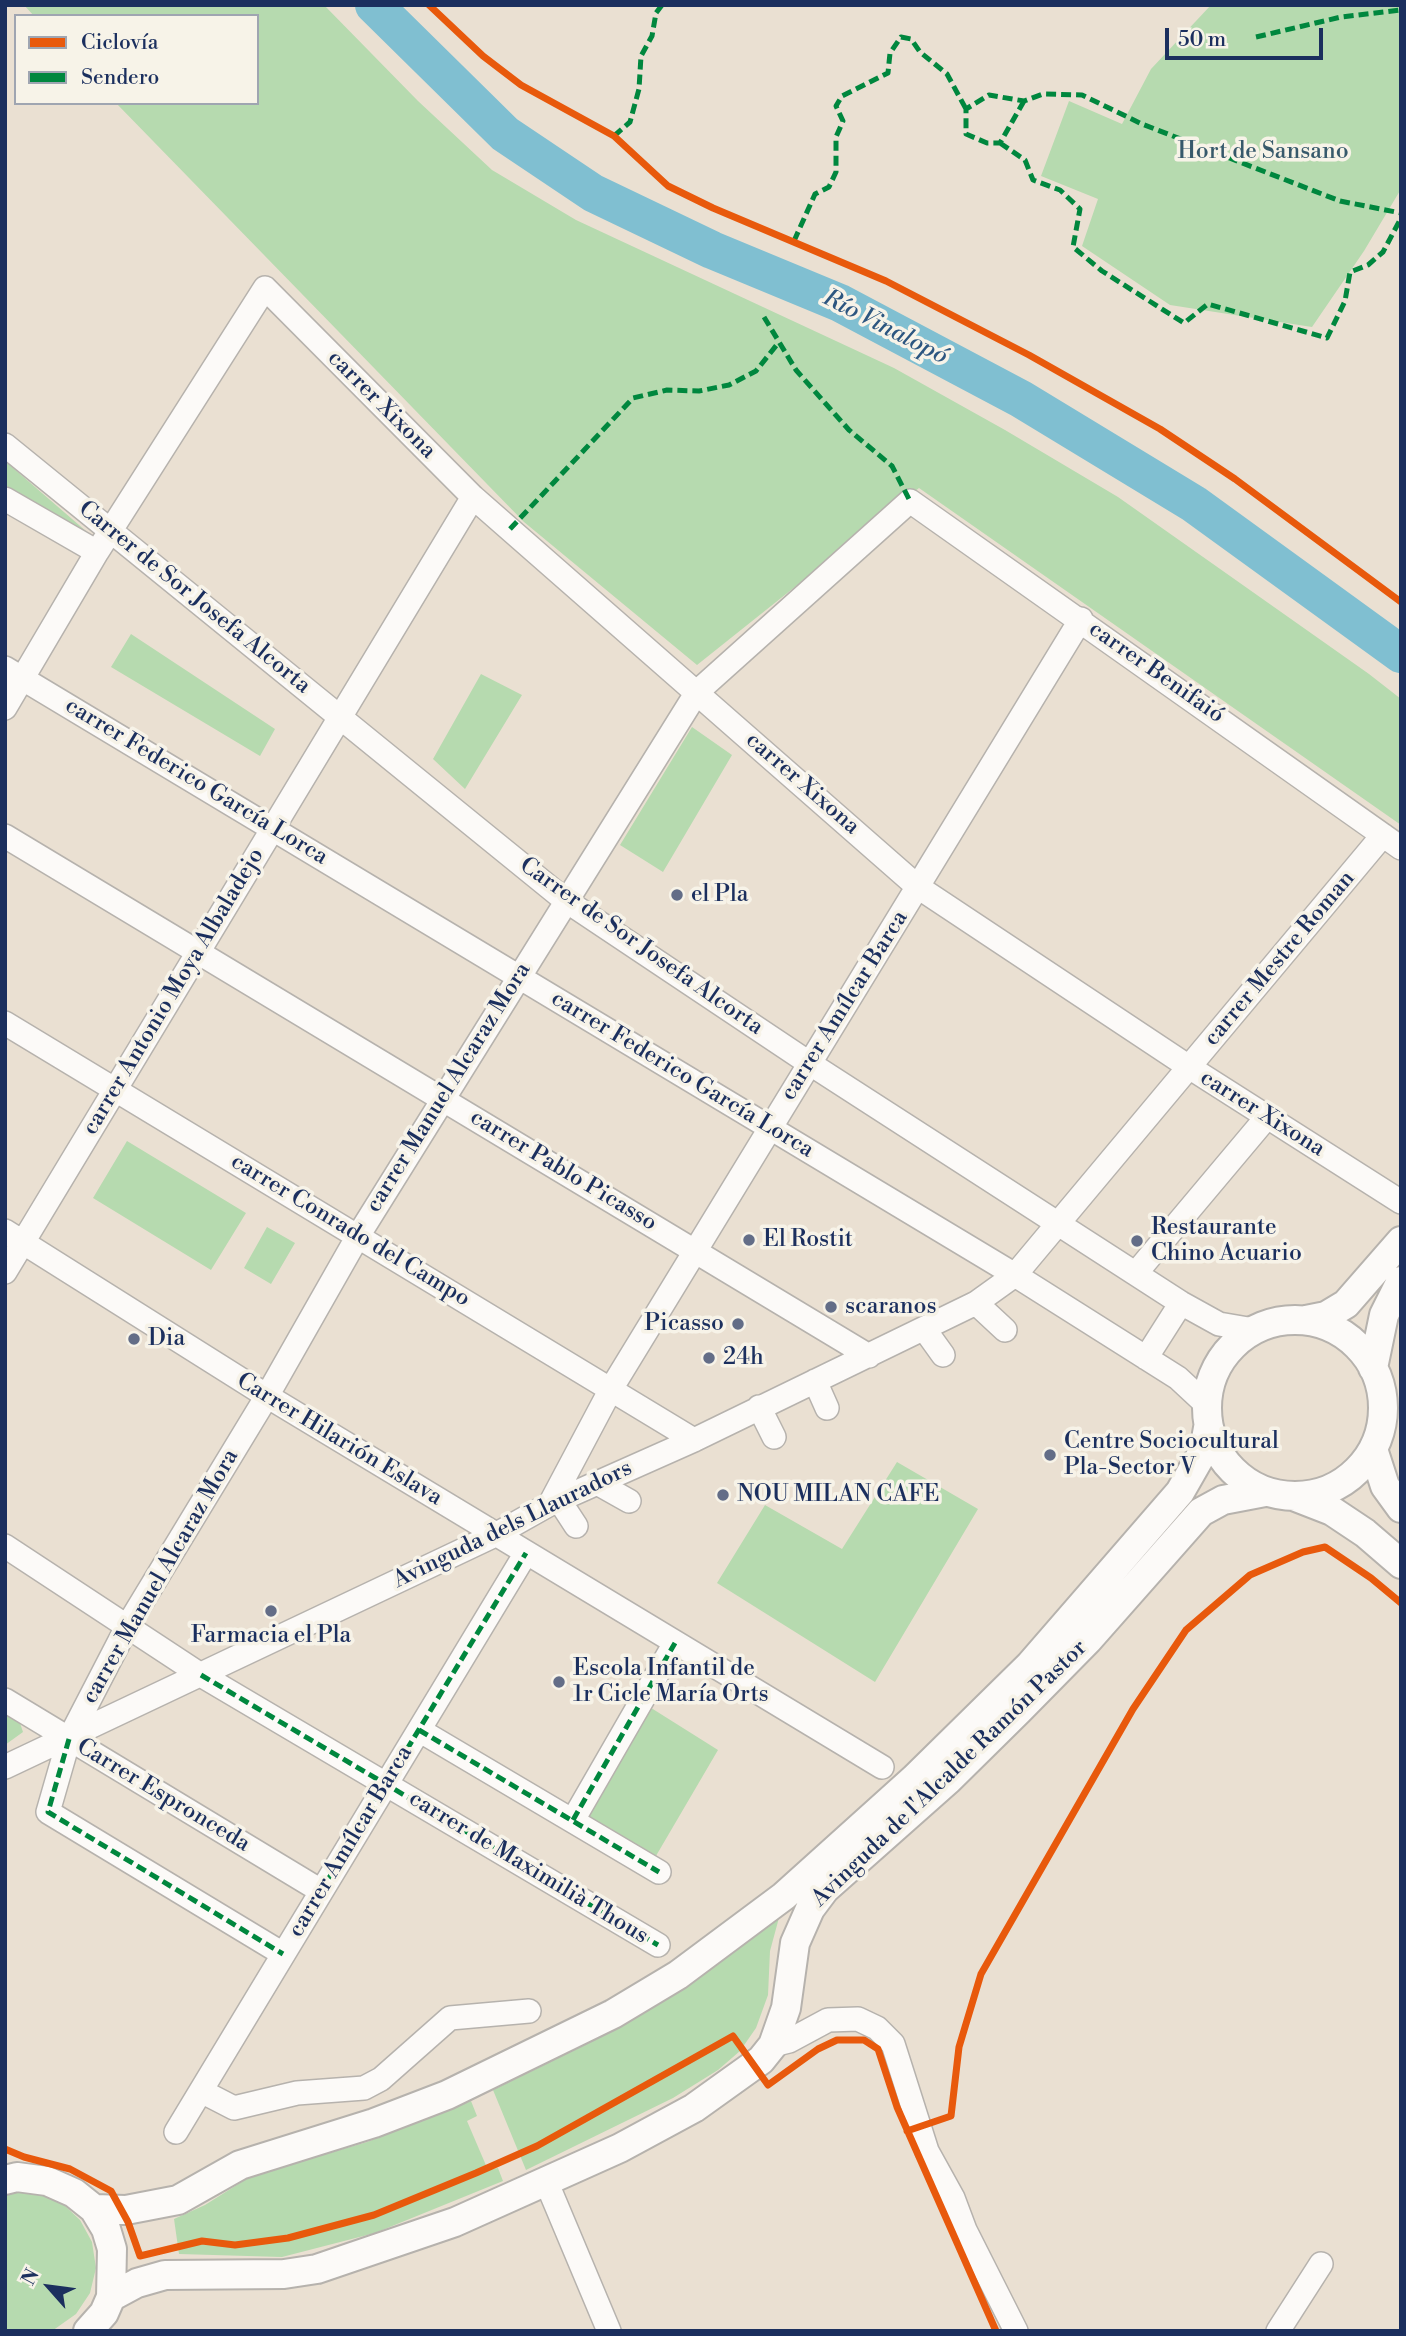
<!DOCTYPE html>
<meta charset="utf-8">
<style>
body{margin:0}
#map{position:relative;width:1406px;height:2336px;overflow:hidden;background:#eae0d2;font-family:"Libre Bodoni",serif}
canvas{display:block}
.frame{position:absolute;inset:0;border:7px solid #1b2f5e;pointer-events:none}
.legend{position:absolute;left:14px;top:14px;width:245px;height:91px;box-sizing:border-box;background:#f7f3e8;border:2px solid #9fa5b1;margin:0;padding:9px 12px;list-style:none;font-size:21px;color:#1b2f5e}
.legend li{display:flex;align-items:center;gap:14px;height:35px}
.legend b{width:35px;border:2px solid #9fa5b1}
.north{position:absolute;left:14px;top:2252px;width:70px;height:70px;-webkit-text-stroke:5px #f7f3e8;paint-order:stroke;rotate:298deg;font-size:19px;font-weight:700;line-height:28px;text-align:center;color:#1b2f5e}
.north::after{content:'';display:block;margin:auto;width:24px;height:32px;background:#1b2f5e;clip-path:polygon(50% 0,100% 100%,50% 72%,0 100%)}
.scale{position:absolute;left:1165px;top:28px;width:158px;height:32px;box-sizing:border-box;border:4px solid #1b2f5e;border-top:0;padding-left:9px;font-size:21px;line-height:24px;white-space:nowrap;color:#1b2f5e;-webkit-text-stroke:5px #f7f3e8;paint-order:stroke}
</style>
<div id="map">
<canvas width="1406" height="2336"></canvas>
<div class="frame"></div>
<ul class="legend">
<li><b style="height:9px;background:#e8590c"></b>Ciclovía</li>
<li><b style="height:9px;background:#00873e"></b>Sendero</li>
</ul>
<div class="north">N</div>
<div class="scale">50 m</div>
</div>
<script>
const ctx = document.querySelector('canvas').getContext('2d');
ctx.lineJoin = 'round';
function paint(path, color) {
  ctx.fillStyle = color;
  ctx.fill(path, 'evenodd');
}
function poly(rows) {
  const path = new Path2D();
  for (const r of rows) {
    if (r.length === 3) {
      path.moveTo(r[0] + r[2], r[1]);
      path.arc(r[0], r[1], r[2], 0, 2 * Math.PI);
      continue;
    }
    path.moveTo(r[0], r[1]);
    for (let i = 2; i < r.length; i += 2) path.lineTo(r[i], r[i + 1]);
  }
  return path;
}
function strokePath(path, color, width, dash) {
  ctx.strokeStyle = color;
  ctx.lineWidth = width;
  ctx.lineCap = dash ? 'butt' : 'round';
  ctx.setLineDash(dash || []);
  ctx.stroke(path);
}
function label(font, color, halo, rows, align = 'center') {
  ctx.font = font + ' "Libre Bodoni",serif';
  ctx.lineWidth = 7;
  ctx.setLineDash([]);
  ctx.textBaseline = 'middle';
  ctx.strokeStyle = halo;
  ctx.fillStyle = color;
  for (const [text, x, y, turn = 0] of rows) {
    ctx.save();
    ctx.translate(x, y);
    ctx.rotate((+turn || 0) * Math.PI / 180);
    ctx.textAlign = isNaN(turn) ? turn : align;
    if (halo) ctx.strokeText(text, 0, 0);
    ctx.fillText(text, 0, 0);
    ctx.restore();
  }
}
paint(poly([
 [24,5,324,5,418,101,492,170,576,220,894,368,1005,430,1118,497,1369,674,1401,699,1401,825,919,488,697,665,524,522,116,103,257,103,257,16,34,16],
 [1211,5,1401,5,1401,189,1364,251,1312,327,1170,305,1082,246,1098,199,1041,176,1069,101,1122,124,1151,69],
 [5,461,94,538,5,485],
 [131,634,275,729,260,756,111,667],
 [481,674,522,695,465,789,433,759],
 [692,727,732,755,663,872,620,845],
 [127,1141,246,1213,211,1270,93,1198],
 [267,1227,295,1243,271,1284,244,1268],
 [897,1462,978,1509,875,1682,717,1583,765,1505,842,1549],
 [648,1706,718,1750,653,1861,581,1818],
 [5,1707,19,1720,23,1732,5,1745],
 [780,1914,770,1951,768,1995,756,2028,740,2051,718,2070,673,2098,526,2170,493,2090,601,2037,704,1974],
 [471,2101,477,2116,467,2121,488,2170,498,2168,503,2181,375,2233,282,2257,179,2254,174,2219,205,2205,251,2176,367,2142],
 [18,2192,41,2194,62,2203,80,2220,92,2242,96,2268,90,2293,76,2314,52,2331,5,2331,5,2194]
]), '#b6daaf');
strokePath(poly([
 [374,5,505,134,593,193,712,250,840,303,1021,399,1194,504,1401,654]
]), '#80bfd1', 38);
const minor = poly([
 [5,445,565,900,809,1063,1181,1303,1219,1324,1254,1330],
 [5,499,97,552],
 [5,668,1015,1275,1178,1378,1207,1405],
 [5,708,97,552,265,288,473,497,918,887,1189,1067,1401,1202],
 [5,836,869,1356],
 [5,1023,694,1440],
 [5,1231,267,1396,882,1767],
 [5,1272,473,497],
 [1136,1273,1267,1117],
 [976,1303,1005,1330],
 [925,1330,943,1355],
 [1146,1358,1181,1303],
 [815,1381,827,1408],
 [759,1407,774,1437],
 [597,1483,629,1501],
 [559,1500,576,1526],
 [550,1504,611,1389,1081,619],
 [5,1546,201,1675,658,1945],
 [5,1700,321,1891],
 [419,1730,659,1872],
 [5,1767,495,1535,550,1504,694,1440,976,1303,1015,1275,1383,835],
 [573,1820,675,1643],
 [283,1954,48,1812,69,1739,128,1625,267,1396,358,1236,697,692,910,501,1401,848],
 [773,2045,789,2041,828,2020,858,2019,877,2028,893,2044,927,2151,953,2198,965,2230,1016,2331],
 [201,2091,234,2108,297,2093,364,2088,381,2079,450,2018,529,2011],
 [176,2132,526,1553],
 [546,2181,609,2331],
 [1278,2331,1321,2264]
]);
const major = poly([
 [1295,1408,88],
 [1306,1320,1326,1316,1346,1304,1401,1241],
 [1373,1368,1384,1315,1401,1281],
 [1373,1449,1385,1486,1401,1508],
 [1296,1497,1332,1511,1365,1533,1401,1564],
 [5,2180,17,2177,47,2181,74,2193,94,2209,106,2229,112,2249,111,2297,104,2313,88,2331],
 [94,2209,126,2210,178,2200,240,2165,374,2123,447,2095,613,2014,678,1975,784,1896,914,1779,1030,1665,1180,1492,1204,1450,1208,1428],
 [111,2297,137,2283,165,2275,284,2274,317,2269,455,2222,620,2148,694,2108,761,2060,773,2045,786,2008,795,1943,810,1909,825,1889,948,1780,1019,1710,1088,1640,1201,1512,1223,1500,1265,1492]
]);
strokePath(minor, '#b6b2ad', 26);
strokePath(major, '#b6b2ad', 32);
strokePath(minor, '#fcfaf8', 23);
strokePath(major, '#fcfaf8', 28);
strokePath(poly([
 [1256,37,1341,17,1401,10],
 [1024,101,1000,143,987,143,966,134,966,109,989,95,1024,101,1043,94,1082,95,1142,124,1340,201,1401,213],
 [614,136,630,122,639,89,641,56,652,36,656,13,662,5],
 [1000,143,1025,160,1033,180,1060,190,1080,209,1073,247,1102,271,1184,323,1208,304,1327,338,1345,301,1350,272,1368,265,1383,252,1401,218],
 [794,241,815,194,829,187,836,172,836,137,843,121,836,106,842,96,888,73,890,53,901,37,911,39,920,52,947,74,966,109],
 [764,317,796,370,849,430,892,466,910,501],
 [510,529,633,398,667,390,699,391,729,385,756,371,779,342],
 [201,1675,658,1945],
 [419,1730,659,1872],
 [69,1739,48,1812,283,1954],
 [573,1820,675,1643],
 [321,1891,526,1553]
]), '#00873e', 5, [10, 5]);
strokePath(poly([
 [429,5,483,56,521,85,614,136,668,186,713,208,886,281,1029,355,1160,429,1235,479,1401,602],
 [907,2131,951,2116,959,2047,981,1974,1133,1709,1186,1630,1250,1575,1303,1552,1325,1547,1371,1578,1401,1603],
 [5,2149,24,2157,70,2169,111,2191,128,2222,140,2256,202,2241,235,2245,288,2238,374,2215,476,2173,537,2146,733,2036,768,2085,818,2049,837,2040,864,2040,878,2049,897,2107,996,2331]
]), '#e8590c', 7);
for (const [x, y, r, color] of [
 [677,895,7,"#636d87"],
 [749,1240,7,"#636d87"],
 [1137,1241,7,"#636d87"],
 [831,1307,7,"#636d87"],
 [738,1324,7,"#636d87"],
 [134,1339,7,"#636d87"],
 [709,1358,7,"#636d87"],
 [1050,1455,7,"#636d87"],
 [723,1495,7,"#636d87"],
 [271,1611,7,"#636d87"],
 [559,1682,7,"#636d87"]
]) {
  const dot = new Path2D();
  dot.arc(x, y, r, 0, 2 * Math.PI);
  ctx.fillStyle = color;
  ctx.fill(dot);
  strokePath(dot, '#f7f3e8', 2.5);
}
label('23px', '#37596b', '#f7f3e8', [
 ["Hort de Sansano",1263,152]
]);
label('23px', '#1b2f5e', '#f7f3e8', [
 ["carrer Xixona",381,405,45],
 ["Carrer de Sor Josefa Alcorta",194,598,39],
 ["carrer Benifaió",1156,673,35],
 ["carrer Federico García Lorca",196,782,31],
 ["carrer Xixona",802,784,41],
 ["Carrer de Sor Josefa Alcorta",641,947,35],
 ["carrer Mestre Roman",1280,959,-50],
 ["carrer Antonio Moya Albaladejo",174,992,-59],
 ["carrer Amílcar Barca",845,1006,-58],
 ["carrer Federico García Lorca",682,1075,31],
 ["carrer Manuel Alcaraz Mora",449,1088,-58],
 ["carrer Xixona",1262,1114,32],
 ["carrer Pablo Picasso",563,1171,31],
 ["carrer Conrado del Campo",350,1231,31],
 ["Carrer Hilarión Eslava",339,1440,31],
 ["Avinguda dels Llauradors",513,1525,-26],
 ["carrer Manuel Alcaraz Mora",161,1577,-60],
 ["Avinguda de l'Alcalde Ramón Pastor",950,1774,-44],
 ["Carrer Espronceda",163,1796,31],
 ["carrer Amílcar Barca",351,1842,-59],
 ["carrer de Maximilià Thous",528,1868,31]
]);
label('23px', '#1b2f5e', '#f7f3e8', [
 ["el Pla",691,895],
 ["Restaurante",1151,1228],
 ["Chino Acuario",1151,1254],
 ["El Rostit",763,1240],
 ["scaranos",845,1307],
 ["Picasso",724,1324,"right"],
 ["Dia",148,1339],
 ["24h",723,1358],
 ["Centre Sociocultural",1064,1442],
 ["Pla-Sector V",1064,1468],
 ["NOU MILAN CAFE",737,1495],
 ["Farmacia el Pla",271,1636,"center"],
 ["Escola Infantil de",573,1669],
 ["1r Cicle María Orts",573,1695]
], 'left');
label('italic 24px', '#2c5680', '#f7f3e8', [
 ["Río Vinalopó",885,328,27]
]);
</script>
